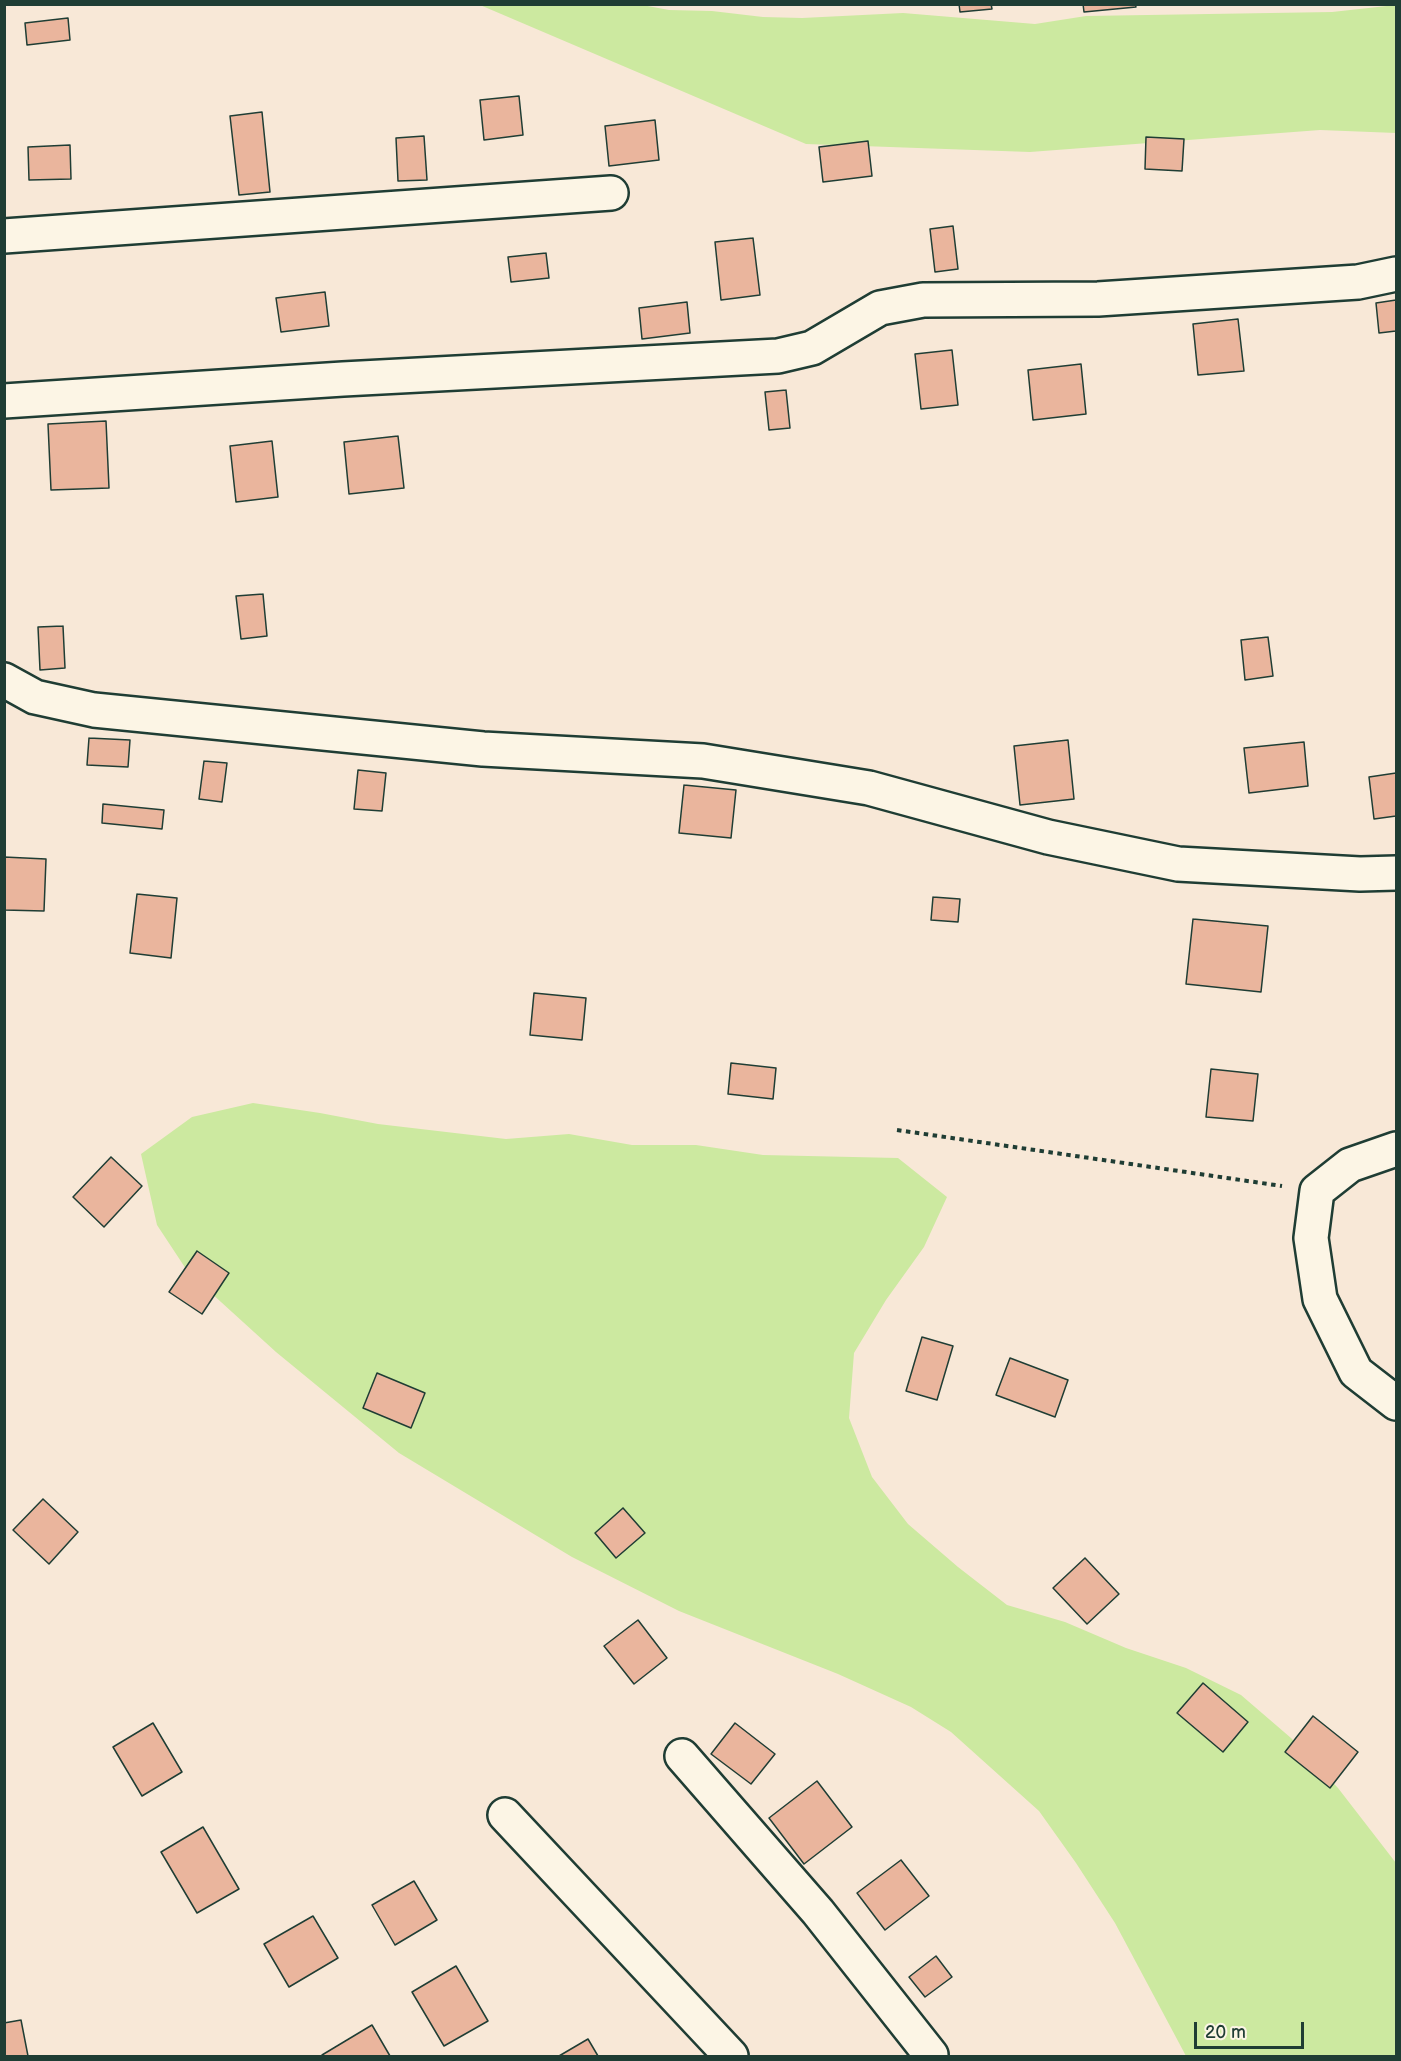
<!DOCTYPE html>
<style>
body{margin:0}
#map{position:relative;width:1401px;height:2061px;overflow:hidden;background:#f8e8d7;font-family:"Balsamiq Sans",sans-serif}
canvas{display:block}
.frame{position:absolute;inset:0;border:6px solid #1f3d34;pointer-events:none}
.scale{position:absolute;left:1194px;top:2022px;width:110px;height:27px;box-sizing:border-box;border:3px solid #1f3d34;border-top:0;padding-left:8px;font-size:18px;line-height:21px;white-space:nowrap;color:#1f3d34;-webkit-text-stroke:4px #fcf5e5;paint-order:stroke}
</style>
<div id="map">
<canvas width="1401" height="2061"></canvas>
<div class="frame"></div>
<div class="scale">20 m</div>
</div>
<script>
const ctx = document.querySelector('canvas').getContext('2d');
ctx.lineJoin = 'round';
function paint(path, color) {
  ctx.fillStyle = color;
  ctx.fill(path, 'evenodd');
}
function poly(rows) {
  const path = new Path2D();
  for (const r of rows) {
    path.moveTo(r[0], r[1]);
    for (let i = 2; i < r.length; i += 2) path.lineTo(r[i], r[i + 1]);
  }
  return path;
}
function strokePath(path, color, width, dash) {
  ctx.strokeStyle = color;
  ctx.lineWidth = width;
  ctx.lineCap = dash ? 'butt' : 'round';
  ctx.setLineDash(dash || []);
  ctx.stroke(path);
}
paint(poly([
 [637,4,669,10,712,11,763,17,802,18,903,13,1035,24,1086,16,1332,12,1396,5,1396,133,1320,130,1030,152,806,144,480,5],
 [253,1103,320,1113,378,1124,506,1139,569,1134,632,1145,696,1145,763,1155,898,1158,947,1197,924,1247,886,1300,854,1353,849,1418,872,1477,908,1524,958,1567,1007,1605,1065,1622,1126,1648,1186,1668,1241,1695,1291,1738,1338,1788,1396,1863,1396,2056,1186,2056,1115,1923,1076,1863,1039,1811,951,1732,911,1707,838,1674,679,1611,572,1557,399,1453,276,1352,188,1272,157,1225,141,1154,192,1117]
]), '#cce9a0');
const building = poly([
 [959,4,991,4,992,9,960,12,959,4],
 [1083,4,1135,4,1136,7,1084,12,1083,4],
 [68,18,70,40,27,45,25,23,68,18],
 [519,96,523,135,484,140,480,100,519,96],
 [262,112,270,192,239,195,230,116,262,112],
 [655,120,659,160,609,166,605,126,655,120],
 [424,136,427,180,398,181,396,138,424,136],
 [1146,137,1184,139,1182,171,1145,169,1146,137],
 [868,141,872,176,823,182,819,147,868,141],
 [70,145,71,179,29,180,28,147,70,145],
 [953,226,958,269,935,272,930,229,953,226],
 [753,238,760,295,721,300,715,242,753,238],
 [546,253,549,278,511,282,508,257,546,253],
 [325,292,329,326,281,332,276,298,325,292],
 [1396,300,1396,331,1379,333,1376,303,1396,300],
 [687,302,690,333,642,339,639,308,687,302],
 [1238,319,1244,371,1198,375,1193,324,1238,319],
 [952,350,958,405,921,409,915,354,952,350],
 [1081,364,1086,414,1033,420,1028,370,1081,364],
 [786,390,790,428,769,430,765,392,786,390],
 [106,421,109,488,51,490,48,424,106,421],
 [398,436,404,488,349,494,344,442,398,436],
 [272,441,278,497,236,502,230,446,272,441],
 [263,594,267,636,241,639,236,596,263,594],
 [63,626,65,668,40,670,38,627,63,626],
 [1268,637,1273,676,1245,680,1241,640,1268,637],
 [89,738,130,740,128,767,87,765,89,738],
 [1068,740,1074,799,1020,805,1014,746,1068,740],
 [1304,742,1308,786,1249,793,1244,748,1304,742],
 [204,761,227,763,222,802,199,799,204,761],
 [358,770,386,773,382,811,354,809,358,770],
 [1396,773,1396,816,1374,819,1369,777,1396,773],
 [684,785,736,790,731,838,679,833,684,785],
 [103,804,164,810,162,829,102,823,103,804],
 [4,857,46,859,44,911,4,910,4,857],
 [137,894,177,898,171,958,130,953,137,894],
 [933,897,960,899,958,922,931,920,933,897],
 [1193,919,1268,926,1261,992,1186,984,1193,919],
 [534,993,586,998,582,1040,530,1035,534,993],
 [731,1063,776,1068,773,1099,728,1094,731,1063],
 [1211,1069,1258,1074,1253,1121,1206,1117,1211,1069],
 [111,1157,142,1186,104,1227,73,1197,111,1157],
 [197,1251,229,1273,202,1314,169,1292,197,1251],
 [922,1337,953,1346,937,1400,906,1391,922,1337],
 [1010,1358,1068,1380,1055,1417,996,1395,1010,1358],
 [377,1373,425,1393,411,1428,363,1408,377,1373],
 [43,1499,78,1532,49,1564,13,1530,43,1499],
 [623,1508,645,1533,616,1558,595,1533,623,1508],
 [1085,1558,1119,1594,1087,1624,1053,1588,1085,1558],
 [638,1620,667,1658,634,1684,604,1646,638,1620],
 [1203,1683,1248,1722,1223,1752,1177,1713,1203,1683],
 [1313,1716,1358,1752,1330,1788,1285,1752,1313,1716],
 [153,1723,182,1772,142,1796,113,1747,153,1723],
 [735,1723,775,1754,751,1784,711,1754,735,1723],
 [817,1781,852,1827,804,1864,769,1818,817,1781],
 [203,1827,239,1889,197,1913,161,1852,203,1827],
 [901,1860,929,1896,885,1930,857,1893,901,1860],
 [414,1881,437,1920,395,1945,372,1905,414,1881],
 [313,1916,338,1958,289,1987,264,1944,313,1916],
 [936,1956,952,1977,925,1997,909,1977,936,1956],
 [456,1966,488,2021,444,2046,412,1992,456,1966],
 [21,2020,28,2056,4,2056,4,2023,21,2020],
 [372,2025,390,2056,323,2056,322,2055,372,2025],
 [588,2039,598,2056,559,2056,588,2039]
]);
paint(building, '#eab59d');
strokePath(building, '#1f3d34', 1.5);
const minor = poly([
 [4,236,611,193],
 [4,401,343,379,778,356,812,348,880,308,923,300,1098,299,1358,282,1396,274],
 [4,680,35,697,94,710,483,749,703,761,869,788,1048,837,1178,864,1360,874,1396,873],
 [1396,1149,1350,1165,1317,1191,1311,1238,1320,1299,1356,1372,1396,1403],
 [682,1756,818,1912,931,2055,930,2056],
 [505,1815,731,2056]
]);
strokePath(minor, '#1f3d34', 38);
strokePath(poly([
 [897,1130,1282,1186]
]), '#1f3d34', 4, [4.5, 4.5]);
strokePath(minor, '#fcf5e5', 33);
</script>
